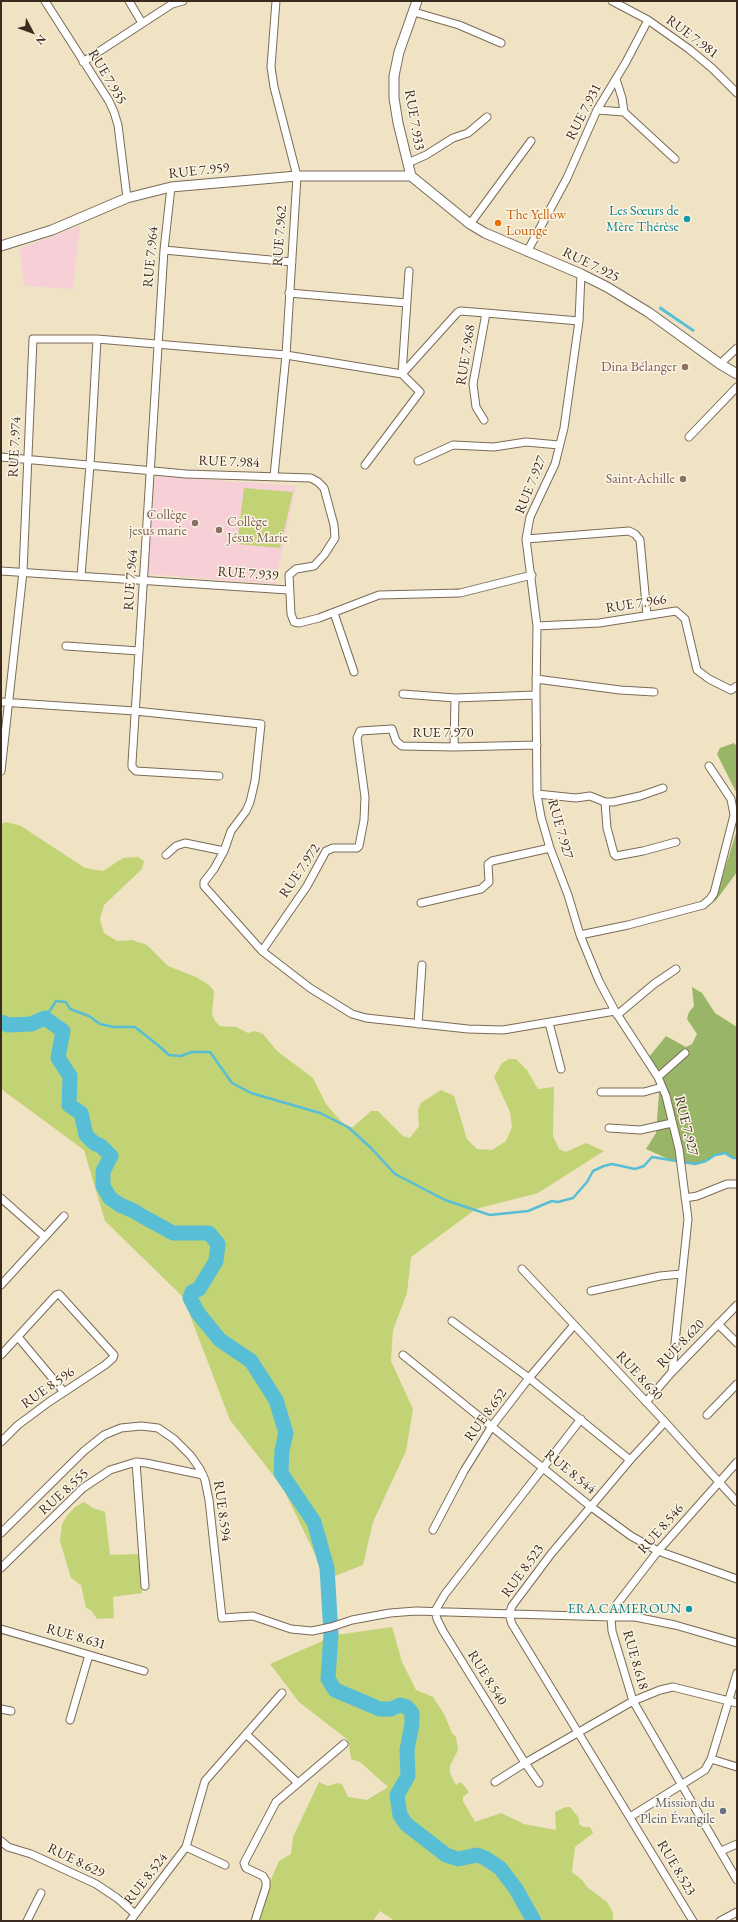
<!DOCTYPE html>
<meta charset="utf-8">
<style>
body{margin:0}
#map{position:relative;width:738px;height:1922px;overflow:hidden;background:#efe3c4;font-family:"EB Garamond",serif}
canvas{display:block}
.frame{position:absolute;inset:0;border:2px solid #3b2a1e;pointer-events:none}
.north{position:absolute;left:12px;top:12px;width:40px;height:40px;-webkit-text-stroke:3px #fcf5e5;paint-order:stroke;rotate:131deg;font-size:11px;font-weight:700;line-height:16px;text-align:center;color:#3b2a1e}
.north::after{content:'';display:block;margin:auto;width:14px;height:18px;background:#3b2a1e;clip-path:polygon(50% 0,100% 100%,50% 72%,0 100%)}
</style>
<div id="map">
<canvas width="738" height="1922"></canvas>
<div class="frame"></div>
<div class="north">N</div>
</div>
<script>
const ctx = document.querySelector('canvas').getContext('2d');
ctx.lineJoin = 'round';
function paint(path, color) {
  ctx.fillStyle = color;
  ctx.fill(path, 'evenodd');
}
function poly(rows) {
  const path = new Path2D();
  for (const r of rows) {
    path.moveTo(r[0], r[1]);
    for (let i = 2; i < r.length; i += 2) path.lineTo(r[i], r[i + 1]);
  }
  return path;
}
function strokePath(path, color, width, dash) {
  ctx.strokeStyle = color;
  ctx.lineWidth = width;
  ctx.lineCap = dash ? 'butt' : 'round';
  ctx.setLineDash(dash || []);
  ctx.stroke(path);
}
function label(font, color, halo, rows, align = 'center') {
  ctx.font = font + ' "EB Garamond",serif';
  ctx.lineWidth = 3;
  ctx.setLineDash([]);
  ctx.textBaseline = 'middle';
  ctx.strokeStyle = halo;
  ctx.fillStyle = color;
  for (const [text, x, y, turn = 0] of rows) {
    ctx.save();
    ctx.translate(x, y);
    ctx.rotate((+turn || 0) * Math.PI / 180);
    ctx.textAlign = isNaN(turn) ? turn : align;
    if (halo) ctx.strokeText(text, 0, 0);
    ctx.fillText(text, 0, 0);
    ctx.restore();
  }
}
paint(poly([
 [80,226,73,289,26,286,23,280,20,248],
 [155,476,296,486,275,584,148,574]
]), '#f6cfd7');
paint(poly([
 [244,488,293,492,280,548,237,544],
 [6,822,21,826,85,868,103,871,123,858,138,857,144,861,142,869,104,905,100,919,104,933,117,941,132,940,147,945,168,966,196,977,209,985,214,991,212,1014,215,1021,220,1026,236,1027,248,1033,255,1031,263,1034,277,1051,313,1078,326,1104,346,1127,353,1127,371,1111,378,1111,403,1136,410,1138,419,1126,418,1110,421,1103,441,1090,454,1096,467,1139,477,1149,492,1150,506,1141,512,1127,510,1112,494,1077,502,1063,509,1059,516,1059,527,1070,538,1089,554,1087,553,1136,559,1149,566,1152,586,1143,604,1151,538,1193,476,1209,411,1257,407,1293,393,1330,391,1361,413,1409,406,1451,373,1522,363,1565,327,1579,283,1488,230,1420,183,1297,105,1221,84,1150,1,1089,1,824],
 [84,1502,93,1508,105,1512,110,1555,139,1554,142,1593,113,1597,114,1618,97,1619,91,1610,86,1608,81,1585,71,1578,60,1541,62,1524,67,1516,75,1507],
 [392,1627,402,1662,416,1690,433,1697,444,1714,452,1733,456,1737,458,1750,450,1766,450,1773,456,1785,461,1782,469,1792,463,1797,463,1801,475,1822,501,1813,524,1824,556,1830,555,1812,566,1807,570,1807,579,1818,579,1824,583,1827,590,1827,593,1833,575,1847,572,1872,582,1880,588,1888,607,1902,613,1913,613,1921,395,1921,380,1911,373,1921,259,1921,272,1877,279,1861,291,1854,293,1837,319,1782,328,1786,338,1783,342,1784,348,1797,367,1800,388,1787,360,1762,351,1759,348,1740,299,1702,270,1664,336,1635]
]), '#c2d376');
paint(poly([
 [734,743,737,746,737,794,717,754,720,748],
 [737,830,737,872,714,903],
 [692,987,702,993,715,1013,737,1027,737,1158,733,1158,724,1153,715,1155,706,1161,695,1164,675,1162,646,1149,656,1133,659,1094,649,1057,666,1036,686,1047,692,1044,697,1034,687,1019,689,1012,694,1006]
]), '#99b567');
paint(poly([
 [660,306,695,330,693,332,659,309]
]), '#57bed5');
strokePath(poly([
 [45,1018,56,1001,66,1002,70,1009,89,1016,100,1024,114,1027,135,1027,159,1046,169,1055,181,1056,192,1052,210,1052,232,1083,251,1093,320,1113,348,1127,371,1148,395,1174,445,1200,490,1215,528,1211,552,1201,558,1202,573,1198,587,1182,593,1171,604,1166,612,1164,635,1169,644,1166,652,1157,695,1164,706,1161,715,1155,725,1153,733,1158,737,1158]
]), '#57bed5', 2.5);
strokePath(poly([
 [1,1022,8,1025,31,1024,45,1018,63,1031,58,1058,70,1076,69,1105,81,1113,86,1135,94,1143,101,1146,111,1156,103,1171,103,1186,110,1198,120,1205,134,1211,142,1216,173,1233,209,1233,218,1244,216,1261,199,1289,192,1292,190,1298,198,1313,220,1340,251,1361,276,1400,286,1433,282,1450,281,1473,314,1522,327,1568,331,1634,328,1679,335,1690,380,1709,391,1709,400,1705,407,1707,412,1713,412,1724,407,1750,408,1776,397,1795,400,1815,406,1824,446,1855,458,1859,477,1855,485,1858,500,1868,516,1889,534,1921]
]), '#57bed5', 15);
const minor = poly([
 [45,1,109,101,114,112,118,125,127,198],
 [129,1,142,23],
 [414,12,459,25,501,43],
 [648,20,689,49,713,69,737,93],
 [83,62,172,4,183,1],
 [616,79,622,98,624,112,675,159],
 [597,110,624,112],
 [408,163,426,155,453,138,468,133,487,117],
 [171,187,164,250,132,763,132,767,136,771,219,776],
 [470,224,531,141],
 [164,250,292,262],
 [527,252,567,178,597,110,626,62,648,20,612,1],
 [581,274,579,321,564,428,555,464,530,517,526,539,537,626,536,695,537,794,541,817,550,848,568,895,580,935,599,981,615,1011,658,1077,666,1096,679,1149,688,1219,672,1372],
 [289,293,407,303],
 [720,364,737,348],
 [402,374,457,313,460,311,486,313],
 [402,374,409,271],
 [484,420,476,407,473,384,486,313,579,321],
 [689,437,737,387],
 [1,457,186,474,311,478,318,482,324,488,334,525,335,538,324,555,314,566,296,569,289,575,291,614,294,622,299,623,319,618,379,595,460,593,532,575],
 [418,461,453,445,494,447,526,442,559,445],
 [274,476,286,355,297,176,274,87,271,67,276,1],
 [526,539,629,531,635,534,640,540,647,615],
 [1,571,288,590],
 [81,576,90,465,97,339],
 [334,613,354,672],
 [537,626,599,623,676,611,685,619,697,670,709,679,731,690,737,686],
 [66,646,139,651],
 [536,679,620,690,654,692],
 [403,694,455,698,536,695],
 [1,702,135,711,261,724,255,781,250,802,246,811,231,831,224,851,214,869,204,882,204,886,262,951,310,988,352,1014,366,1018,468,1029,503,1030,615,1011],
 [454,747,455,698],
 [1,771,23,572,33,339,97,339,286,355,402,374,420,392,365,465],
 [537,794,576,798,590,796,605,802,613,802,640,796,663,788],
 [605,802,607,828,614,854,616,856,643,851,676,842],
 [166,855,176,846,185,843,224,851],
 [421,903,481,889,489,882,488,864,492,861,550,848],
 [580,935,628,925,703,905,710,899,714,893,734,815,731,799,709,766],
 [262,951,307,886,326,851,333,848,357,848,359,846,364,820,365,797,357,738,360,731,392,729,396,741,402,746,454,747,537,745],
 [617,1015,654,984,676,969],
 [549,1023,561,1069],
 [418,1024,422,965],
 [658,1077,685,1053],
 [601,1092,644,1092,662,1087],
 [609,1128,640,1130,672,1123],
 [1,1198,45,1237],
 [685,1198,697,1196,727,1184,737,1184],
 [522,1269,665,1422,737,1502],
 [1,1285,64,1216],
 [591,1291,660,1276,681,1274],
 [452,1321,529,1378,630,1460,551,1554,512,1606,509,1614,512,1624,693,1921],
 [718,1324,737,1343],
 [18,1337,64,1392],
 [1,1355,56,1295,59,1294,114,1355,113,1358,105,1365,49,1402,18,1425,1,1442],
 [403,1355,590,1506,631,1536,658,1551,737,1579],
 [646,1402,672,1372,737,1305],
 [707,1415,737,1384],
 [581,1419,445,1594,435,1611,437,1619,443,1631,525,1763,633,1701,660,1690,673,1687,737,1703],
 [630,1460,665,1422],
 [136,1462,145,1586],
 [737,1462,658,1551,617,1604,611,1617,635,1617,675,1625,737,1643],
 [433,1530,464,1471,492,1426,529,1378,574,1325],
 [1,1533,84,1451,104,1435,121,1428,141,1426,158,1428,174,1439,191,1456,200,1469,205,1480,209,1500,222,1618,253,1616,291,1629,312,1631,331,1627,352,1620,390,1613,416,1611,611,1617,612,1631,633,1701,737,1880],
 [1,1568,83,1488,110,1470,136,1462,146,1463,203,1475],
 [1,1629,144,1671],
 [1,1709,11,1711],
 [70,1720,89,1655],
 [246,1734,298,1783],
 [711,1759,737,1673],
 [495,1782,525,1763,539,1783],
 [630,1817,705,1770,711,1759,737,1767],
 [1,1841,8,1847,31,1854,96,1884,117,1898,135,1914],
 [186,1847,225,1865],
 [721,1851,737,1844],
 [27,1921,41,1893],
 [130,1921,186,1847,205,1781,282,1693],
 [255,1921,266,1887,266,1881,263,1876,246,1868,244,1863,276,1802,344,1744],
 [720,1921,737,1912]
]);
const tertiary = poly([
 [411,176,470,224,485,233,581,274,607,287,648,312,720,364,737,374],
 [411,176,398,123,394,98,394,76,399,52,417,1],
 [1,246,52,230,127,198,171,187,297,176,411,176]
]);
strokePath(minor, '#7a6b58', 9);
strokePath(tertiary, '#7a6b58', 11);
strokePath(minor, '#fff', 7);
strokePath(tertiary, '#fff', 9);
for (const [x, y, r, color] of [
 [687,219,4,"#0f9aa8"],
 [498,223,4,"#e8710a"],
 [685,367,4,"#8d6e63"],
 [683,479,4,"#8d6e63"],
 [195,523,4,"#8d6e63"],
 [219,530,4,"#8d6e63"],
 [689,1609,4,"#0f9aa8"],
 [723,1811,4,"#6b7280"]
]) {
  const dot = new Path2D();
  dot.arc(x, y, r, 0, 2 * Math.PI);
  ctx.fillStyle = color;
  ctx.fill(dot);
  strokePath(dot, '#fcf5e5', 1.5);
}
label('14px', '#3b2a1e', '#fcf5e5', [
 ["RUE 7.981",692,37,37],
 ["RUE 7.935",107,77,59],
 ["RUE 7.931",584,112,-63],
 ["RUE 7.933",414,120,80],
 ["RUE 7.959",199,171,-6],
 ["RUE 7.962",280,236,-86],
 ["RUE 7.964",151,257,-85],
 ["RUE 7.925",591,265,26],
 ["RUE 7.968",466,355,-81],
 ["RUE 7.974",15,447,-87],
 ["RUE 7.984",229,462,2],
 ["RUE 7.927",531,485,-68],
 ["RUE 7.939",248,574,4],
 ["RUE 7.964",131,580,-86],
 ["RUE 7.966",636,604,-9],
 ["RUE 7.970",443,733],
 ["RUE 7.927",560,829,74],
 ["RUE 7.972",300,871,-56],
 ["RUE 7.927",686,1126,76],
 ["RUE 8.620",681,1344,-46],
 ["RUE 8.630",639,1376,47],
 ["RUE 8.596",48,1388,-35],
 ["RUE 8.652",486,1415,-54],
 ["RUE 8.544",570,1472,39],
 ["RUE 8.555",64,1492,-42],
 ["RUE 8.594",222,1511,82],
 ["RUE 8.546",661,1529,-49],
 ["RUE 8.523",523,1571,-54],
 ["RUE 8.631",76,1637,16],
 ["RUE 8.618",635,1660,74],
 ["RUE 8.540",487,1678,58],
 ["RUE 8.629",76,1861,26],
 ["RUE 8.523",676,1868,59],
 ["RUE 8.524",146,1879,-52]
]);
label('14px', '#0d838f', '#fcf5e5', [
 ["Les Sœurs de",679,211],
 ["Mère Thérèse",679,227],
 ["ERA CAMEROUN",681,1609]
], 'right');
label('14px', '#c56008', '#fcf5e5', [
 ["The Yellow",506,215],
 ["Lounge",506,231]
], 'left');
label('14px', '#785e54', '#fcf5e5', [
 ["Dina Bélanger",677,367],
 ["Saint-Achille",675,479],
 ["Collège",187,515],
 ["jesus marie",187,531],
 ["Collège",227,522,"left"],
 ["Jésus Marie",227,538,"left"]
], 'right');
label('14px', '#5b616d', '#fcf5e5', [
 ["Mission du",715,1803],
 ["Plein Évangile",715,1819]
], 'right');
</script>
